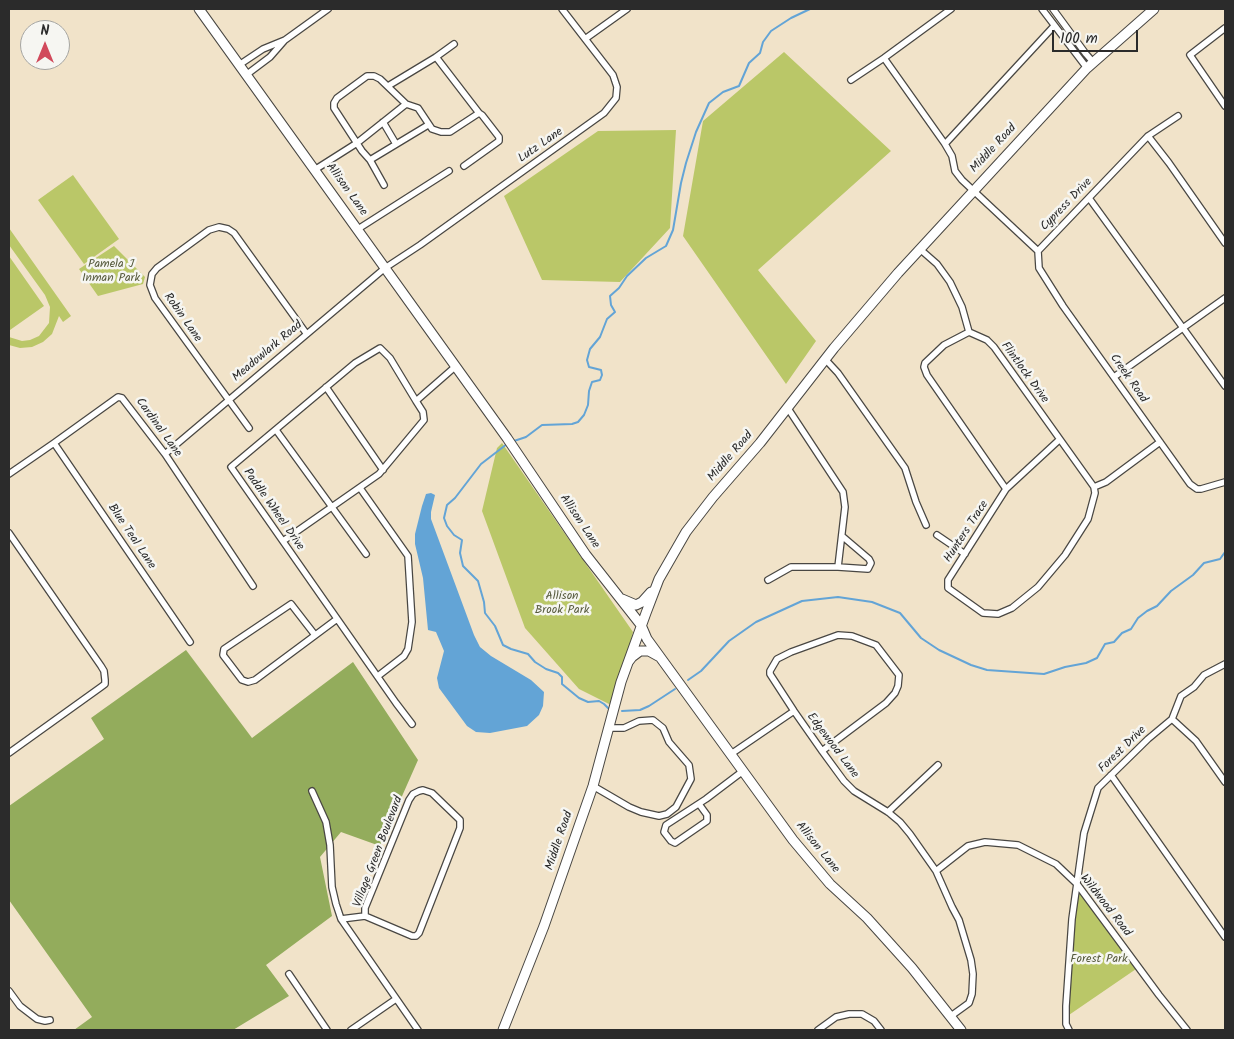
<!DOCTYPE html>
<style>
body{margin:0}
#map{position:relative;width:1234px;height:1039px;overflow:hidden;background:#f1e3c9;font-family:Kalam,sans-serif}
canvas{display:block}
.frame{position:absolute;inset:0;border:10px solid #2b2b2b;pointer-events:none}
.north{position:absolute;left:20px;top:20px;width:50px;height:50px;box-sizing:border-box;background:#f6f6f2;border:1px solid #a5a5a2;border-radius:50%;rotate:0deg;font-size:14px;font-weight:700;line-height:20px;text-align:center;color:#2b2b2b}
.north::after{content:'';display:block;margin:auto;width:18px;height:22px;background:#d1495b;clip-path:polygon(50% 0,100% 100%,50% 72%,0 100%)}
.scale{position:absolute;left:1052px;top:30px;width:86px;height:22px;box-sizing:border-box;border:2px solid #2b2b2b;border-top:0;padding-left:6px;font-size:15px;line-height:18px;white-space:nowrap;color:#2b2b2b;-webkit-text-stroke:4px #f6f6f2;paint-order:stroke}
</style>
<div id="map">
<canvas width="1234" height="1039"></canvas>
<div class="frame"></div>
<div class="north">N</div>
<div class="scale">100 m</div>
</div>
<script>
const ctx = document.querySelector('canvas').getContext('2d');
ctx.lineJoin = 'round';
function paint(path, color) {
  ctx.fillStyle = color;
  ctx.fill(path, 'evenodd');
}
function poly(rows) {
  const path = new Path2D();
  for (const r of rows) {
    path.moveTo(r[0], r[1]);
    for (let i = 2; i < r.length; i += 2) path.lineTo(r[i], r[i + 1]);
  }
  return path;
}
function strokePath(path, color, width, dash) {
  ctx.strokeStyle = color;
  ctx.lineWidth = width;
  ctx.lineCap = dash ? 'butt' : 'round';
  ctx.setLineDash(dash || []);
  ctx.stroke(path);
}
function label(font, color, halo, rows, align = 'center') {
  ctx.font = font + ' Kalam,sans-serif';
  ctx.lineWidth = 5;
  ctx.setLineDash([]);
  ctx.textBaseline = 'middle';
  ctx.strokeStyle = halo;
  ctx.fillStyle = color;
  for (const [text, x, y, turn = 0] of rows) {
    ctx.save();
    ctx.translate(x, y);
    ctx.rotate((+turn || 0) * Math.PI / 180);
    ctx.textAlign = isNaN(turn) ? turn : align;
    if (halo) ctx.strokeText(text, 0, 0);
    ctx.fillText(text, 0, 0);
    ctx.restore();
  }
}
paint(poly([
 [784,52,891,151,758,270,816,341,786,384,683,236,703,121],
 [676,130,670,228,620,282,542,280,504,196,598,131],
 [73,175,119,239,84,264,38,200],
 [9,228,71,316,63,322,59,316,52,334,43,342,32,347,20,348,9,345,9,337,22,341,30,340,39,336,49,323,50,307,45,295,9,245],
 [114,246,145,277,143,284,98,296,79,269],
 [9,256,44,306,10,330,9,329],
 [502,443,633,632,615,707,579,689,525,628,482,511,497,448],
 [1077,884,1139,967,1066,1017]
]), '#bac768');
paint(poly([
 [186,650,252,738,353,662,418,760,380,846,341,832,320,857,332,916,266,965,289,996,233,1030,74,1030,92,1017,9,900,9,806,104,739,91,718]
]), '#93ac5c');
paint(poly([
 [431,493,435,495,431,512,431,519,474,635,480,647,491,656,531,680,544,692,543,706,539,715,527,726,490,733,476,732,467,726,439,688,437,678,444,651,436,632,428,630,423,578,415,544,415,534,422,506,426,494]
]), '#63a4d6');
strokePath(poly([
 [514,441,526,437,542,425,572,424,578,422,584,415,588,405,589,391,592,382,600,380,602,375,601,370,589,367,587,360,590,349,600,337,607,319,615,312,611,305,610,296,619,288,627,276,646,258,666,246,673,230,681,183,686,163,696,132,709,103,723,92,739,86,749,63,760,53,763,42,771,31,791,18,810,9],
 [507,444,481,464,455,498,447,505,444,518,447,526,454,535,462,540,460,553,463,566,478,581,484,602,485,613,495,626,503,645,511,649,528,654,535,662,546,669,558,673,562,677,562,684,579,698,588,702,599,701,604,704,608,708],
 [688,680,701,671,729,641,756,622,802,601,838,597,872,602,900,613,921,638,939,650,971,665,987,670,1044,674,1065,667,1086,663,1097,658,1105,644,1114,642,1122,633,1131,629,1138,618,1147,611,1157,606,1171,591,1193,575,1204,563,1220,559,1225,552],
 [622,711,640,710,649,706,675,689]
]), '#63a4d6', 2);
const street = poly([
 [1042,9,1087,68],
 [1053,9,1086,54,1093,62],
 [1225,28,1190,55,1225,106],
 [585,39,627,9],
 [436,57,479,113],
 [884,58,945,144,952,156,955,171,962,180,1038,251],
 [239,65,263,49,285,40,328,9],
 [246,75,270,57,284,41],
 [851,80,884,58,951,9],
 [388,86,436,57,454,44],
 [383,122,396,144],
 [1148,136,1169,163,1225,243],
 [945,144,1054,26],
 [370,160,428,125],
 [316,169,357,143,406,104],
 [384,185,370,160,362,151,334,108,334,103,337,98,367,76,374,76,380,79,406,104,418,108,432,129,441,132,450,132,479,113,482,115,499,137,499,141,464,166],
 [1089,198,1225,386],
 [358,229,449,171],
 [921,250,937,264,950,282,962,307,969,332,987,340,994,347,1094,487,1095,493,1088,519,1065,555,1038,587,1012,608,998,614,983,613,948,588,948,580,1006,489,1059,440],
 [1038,251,1039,268,1063,306,1190,484,1197,489,1201,489,1225,482],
 [1038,251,1148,136,1178,116],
 [969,332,944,345,925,363,924,367,927,375,1006,489],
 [825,359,838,373,905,468,916,502,926,525],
 [1114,377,1225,298],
 [326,387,383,470],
 [787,407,843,492,845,507,838,567],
 [249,428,155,298,150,285,152,274,157,268,209,230,219,227,228,229,234,233,306,333],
 [276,430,366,554],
 [54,443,190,642],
 [165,454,385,268,420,245,604,113,616,98,617,87,613,75,562,9],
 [9,474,54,443,118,397,122,398,165,454,253,586],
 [1094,487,1106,482,1160,442],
 [360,488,408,556,412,622,408,649,404,656,378,676],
 [9,533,101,666,104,671,105,680,105,684,101,687,9,753],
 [937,535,965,554],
 [283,541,379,474,424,420,423,412,416,401,456,366],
 [768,580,791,567,838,567,868,569,871,563,869,559,842,536],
 [315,635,291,604,224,649,223,655,242,680,248,682,255,680,337,619],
 [1172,719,1196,741,1225,782],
 [412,724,396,703,231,467,355,363,380,348,390,358,416,401],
 [822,751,886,703,895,693,898,686,899,675,876,645,852,636,838,635,791,652,777,659,770,671,770,674,794,711,822,751,844,781,854,791,888,812,900,822,910,834,936,871,952,907,959,920,971,960,973,974,972,994,969,1003,951,1016],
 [731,754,794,711],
 [1111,775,1225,937],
 [593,786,629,807,641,812,659,816,667,814,676,807,691,779,689,765,669,742,663,728,653,720,639,721,624,728,609,728],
 [312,791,326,822,330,845,332,887,336,904,341,919,418,1030],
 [699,804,707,815,707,821,675,843,671,841,664,832,666,825,706,799,743,771],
 [888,812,938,765],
 [936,871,968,846,985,842,1018,845,1056,864,1077,884,1159,995,1187,1030],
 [341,919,365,916,365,908,409,800,413,794,419,791,423,790,432,793,460,820,460,828,419,933,416,936,412,936,365,916],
 [289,974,327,1030],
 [9,991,20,1006,37,1019,45,1021,50,1020],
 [351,1030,396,999],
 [818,1030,836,1017,849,1014,862,1014,874,1021,881,1030],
 [1069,1030,1066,1024,1066,1006,1072,919,1084,833,1098,788,1148,739,1172,719,1181,696,1194,687,1204,675,1225,664]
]);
const secondary = poly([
 [199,9,507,438,586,555,641,625,647,639,793,840,830,884,867,918,912,968,961,1030],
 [622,599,636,605,642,602,651,592],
 [629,661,632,657,640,651,649,651,658,656],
 [503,1030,544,926,593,786,621,682,646,613,659,579,686,532,713,497,760,443,834,348,898,273,1087,68,1154,9]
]);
strokePath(street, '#494743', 8);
strokePath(secondary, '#494743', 11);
strokePath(street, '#fff', 5.5);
strokePath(secondary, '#fff', 9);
label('12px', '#2b2b2b', '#f6f6f2', [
 ["Lutz Lane",541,146,-35],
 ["Middle Road",994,149,-47],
 ["Allison Lane",346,190,54],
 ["Cypress Drive",1067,205,-46],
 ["Robin Lane",182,318,55],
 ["Meadowlark Road",268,352,-40],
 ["Flintlock Drive",1024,373,54],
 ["Creek Road",1128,379,55],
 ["Cardinal Lane",158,428,54],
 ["Middle Road",731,457,-49],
 ["Paddle Wheel Drive",273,510,55],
 ["Allison Lane",579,522,56],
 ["Hunters Trace",967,532,-57],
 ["Blue Teal Lane",131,537,56],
 ["Edgewood Lane",832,746,53],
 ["Forest Drive",1123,750,-44],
 ["Middle Road",560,841,-71],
 ["Allison Lane",817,848,51],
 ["Village Green Boulevard",379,852,-69],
 ["Wildwood Road",1105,906,52]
]);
label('12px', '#565a3d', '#f6f6f2', [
 ["Pamela J",111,265],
 ["Inman Park",111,279],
 ["Allison",562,597],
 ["Brook Park",562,611],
 ["Forest Park",1099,960]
]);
</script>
